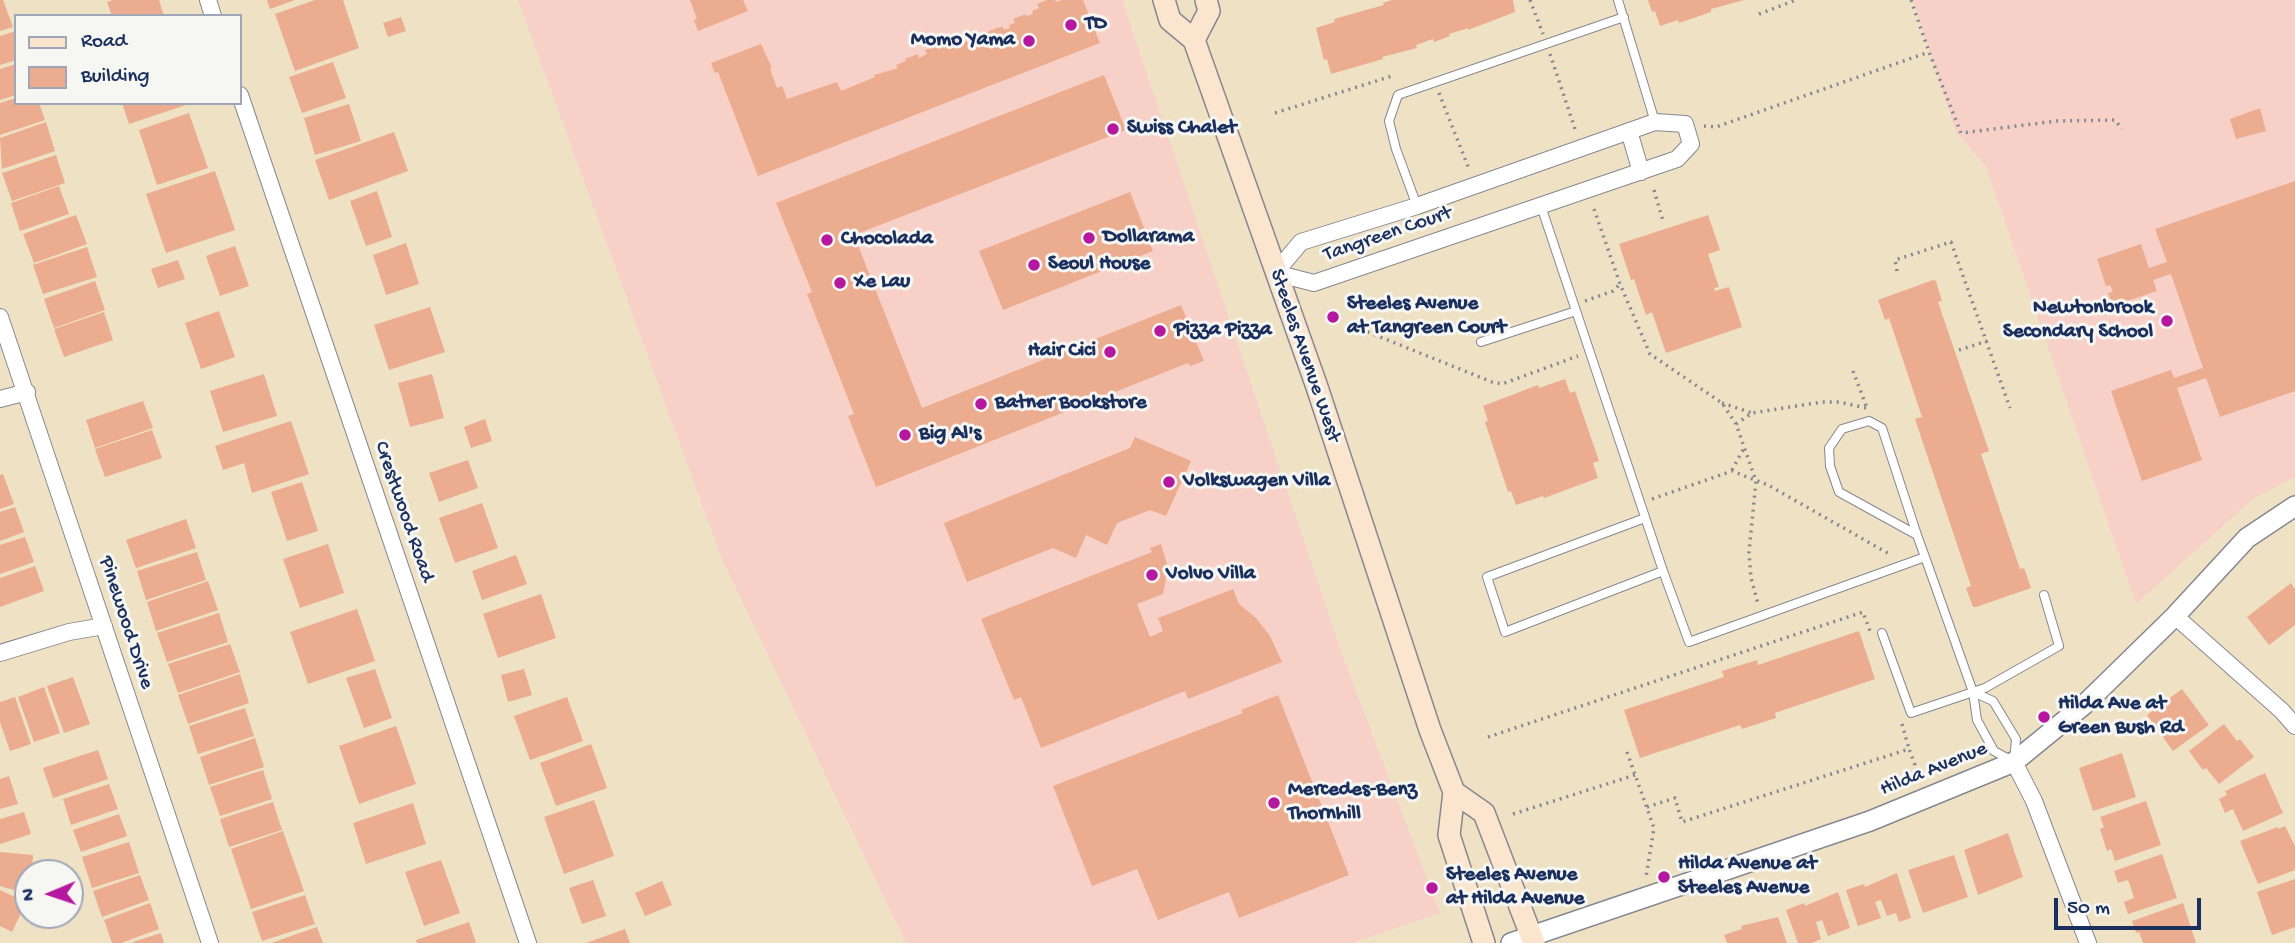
<!DOCTYPE html>
<style>
body{margin:0}
#map{position:relative;width:2295px;height:943px;overflow:hidden;background:#efe1c4;font-family:"Gochi Hand",sans-serif}
canvas{display:block}
.legend{position:absolute;left:14px;top:14px;width:228px;height:91px;box-sizing:border-box;background:#f6f6f2;border:2px solid #9ea6b7;margin:0;padding:9px 12px;list-style:none;font-size:21px;color:#1b2f5e}
.legend li{display:flex;align-items:center;gap:14px;height:35px}
.legend b{width:35px;border:2px solid #9ea6b7}
.north{position:absolute;left:14px;top:859px;width:70px;height:70px;box-sizing:border-box;background:#f6f6f2;border:2px solid #9ea6b7;border-radius:50%;rotate:268deg;font-size:19px;font-weight:700;line-height:28px;text-align:center;color:#1b2f5e}
.north::after{content:'';display:block;margin:auto;width:24px;height:32px;background:#b5179e;clip-path:polygon(50% 0,100% 100%,50% 72%,0 100%)}
.scale{position:absolute;left:2054px;top:898px;width:147px;height:32px;box-sizing:border-box;border:4px solid #1b2f5e;border-top:0;padding-left:9px;font-size:21px;line-height:24px;white-space:nowrap;color:#1b2f5e;-webkit-text-stroke:5px #f6f6f2;paint-order:stroke}
</style>
<div id="map">
<canvas width="2295" height="943"></canvas>
<ul class="legend">
<li><b style="height:9px;background:#fce5cf"></b>Road</li>
<li><b style="height:19px;background:#ebac90"></b>Building</li>
</ul>
<div class="north">N</div>
<div class="scale">50 m</div>
</div>
<script>
const ctx = document.querySelector('canvas').getContext('2d');
ctx.lineJoin = 'round';
function paint(path, color) {
  ctx.fillStyle = color;
  ctx.fill(path, 'evenodd');
}
function poly(rows) {
  const path = new Path2D();
  for (const r of rows) {
    path.moveTo(r[0], r[1]);
    for (let i = 2; i < r.length; i += 2) path.lineTo(r[i], r[i + 1]);
  }
  return path;
}
function strokePath(path, color, width, dash) {
  ctx.strokeStyle = color;
  ctx.lineWidth = width;
  ctx.lineCap = dash ? 'butt' : 'round';
  ctx.setLineDash(dash || []);
  ctx.stroke(path);
}
function label(font, color, halo, rows, align = 'center') {
  ctx.font = font + ' "Gochi Hand",sans-serif';
  ctx.lineWidth = 6;
  ctx.setLineDash([]);
  ctx.textBaseline = 'middle';
  ctx.strokeStyle = halo;
  ctx.fillStyle = color;
  for (const [text, x, y, turn = 0] of rows) {
    ctx.save();
    ctx.translate(x, y);
    ctx.rotate((+turn || 0) * Math.PI / 180);
    ctx.textAlign = isNaN(turn) ? turn : align;
    if (halo) ctx.strokeText(text, 0, 0);
    ctx.fillText(text, 0, 0);
    ctx.restore();
  }
}
paint(poly([
 [518,0,1122,0,1342,654,1440,913,1352,943,906,943,722,559],
 [1913,0,2295,0,2295,477,2254,498,2136,604,1986,166,1956,132]
]), '#f7d1c8');
paint(poly([
 [0,0,3,0,13,27,0,31],
 [113,0,159,0,164,16,112,16,107,2],
 [267,0,295,0,270,9],
 [315,0,343,0,359,48,295,71,275,14],
 [690,0,743,0,748,11,698,31,694,20,697,19],
 [1047,0,1055,0,1056,2,1062,0,1083,0,1100,43,758,176,718,72,715,73,711,63,761,44,772,68,770,69,777,88,782,86,787,99,837,82,841,91,875,77,874,75,898,68,896,65,906,61,905,59,918,54,919,58,927,54,925,50,957,38,960,44,967,41,968,44,975,42,974,39,979,35,997,28,1003,27,1004,30,1010,28,1009,25,1015,23,1013,19,1026,14,1026,16,1033,14,1032,11,1039,8,1037,4],
 [1392,0,1513,0,1515,12,1468,30,1468,28,1449,34,1450,36,1434,42,1433,39,1416,45,1417,48,1382,57,1383,59,1331,74,1327,59,1324,60,1316,28,1335,22,1334,19,1384,5,1383,3],
 [1648,0,1744,0,1711,9,1711,12,1679,23,1678,20,1660,26,1655,11,1652,12],
 [401,17,406,31,388,37,383,23],
 [16,31,16,60,0,65,0,36],
 [333,62,346,98,302,113,289,77],
 [16,64,16,95,0,100,0,69],
 [1104,75,1126,130,854,235,922,408,1181,305,1204,361,1190,366,1188,363,876,487,848,416,854,414,807,294,812,292,776,203],
 [16,98,16,103,39,103,45,120,0,135,0,103],
 [122,103,189,103,189,104,129,124],
 [349,104,361,141,315,155,304,118],
 [2260,108,2266,131,2236,139,2230,119],
 [189,113,208,168,157,185,139,130],
 [46,122,55,151,2,169,0,138],
 [394,132,408,171,329,200,315,160],
 [56,155,65,183,12,201,2,173],
 [215,171,235,230,166,253,146,194],
 [2295,181,2295,391,2220,417,2206,378,2177,388,2202,460,2142,481,2111,391,2171,370,2174,378,2203,368,2171,274,2153,280,2157,291,2113,306,2108,293,2113,292,2110,285,2106,286,2097,259,2141,244,2149,268,2167,262,2155,229],
 [59,186,69,214,20,231,11,203],
 [377,191,392,237,366,246,350,201],
 [1130,192,1153,251,1003,310,979,251],
 [76,215,87,244,34,263,23,234],
 [1708,215,1720,250,1708,254,1719,287,1714,288,1715,291,1729,287,1742,327,1666,353,1652,312,1646,315,1634,279,1631,280,1619,244],
 [406,243,419,284,386,295,373,255],
 [235,246,249,286,220,296,206,256],
 [87,247,97,277,43,294,33,265],
 [178,260,185,279,158,288,151,269],
 [1933,280,1936,281,1942,301,1938,302,1989,451,1981,454,2020,569,2024,568,2031,588,1976,607,1973,607,1966,588,1971,586,1915,419,1922,417,1889,318,1885,320,1878,300],
 [95,281,105,310,54,328,44,299],
 [430,307,445,352,389,370,374,325],
 [219,311,235,357,201,369,185,323],
 [104,312,113,340,64,357,54,329],
 [264,374,277,416,223,432,210,391],
 [432,374,444,418,410,427,398,383],
 [1565,379,1570,393,1575,391,1599,461,1593,463,1598,478,1544,498,1543,496,1516,505,1511,491,1508,492,1485,422,1488,421,1483,406,1538,385,1539,388],
 [143,401,153,428,95,448,86,420],
 [485,419,492,441,471,448,464,427],
 [291,421,309,474,252,493,244,463,223,470,215,446],
 [152,430,162,458,105,477,95,449],
 [1135,437,1191,461,1166,516,1150,510,1117,523,1107,545,1086,535,1076,558,1053,548,967,582,944,523,1130,448],
 [468,460,478,488,439,502,429,473],
 [3,474,14,504,0,509,0,475],
 [302,482,318,531,287,541,271,492],
 [482,503,498,548,455,563,439,518],
 [15,507,24,532,0,541,0,512],
 [186,519,196,548,136,568,126,540],
 [25,537,34,562,0,574,0,545],
 [328,544,344,593,300,608,283,559],
 [1161,544,1168,568,1163,594,1137,604,1150,637,1163,631,1158,618,1233,589,1239,604,1256,618,1270,636,1282,662,1188,699,1185,691,1041,748,1021,697,1014,700,981,619,1152,552,1150,548],
 [197,552,206,580,146,600,137,571],
 [516,555,527,584,482,600,472,571],
 [35,566,44,591,0,607,0,578],
 [208,581,218,610,156,631,147,602],
 [2291,583,2295,589,2295,625,2269,645,2247,617],
 [541,594,556,638,498,658,483,614],
 [357,609,375,661,308,684,290,632],
 [219,613,228,642,167,662,157,633],
 [1859,631,1875,679,1775,713,1776,718,1742,729,1740,725,1640,758,1624,710,1724,677,1722,671,1757,660,1758,665],
 [230,644,240,672,178,693,168,664],
 [375,669,392,718,364,728,346,678],
 [524,669,532,695,508,702,501,675],
 [240,674,249,703,188,724,178,695],
 [73,677,90,724,64,733,47,686],
 [44,687,60,733,34,742,18,697],
 [2182,689,2209,725,2173,751,2147,715],
 [1278,695,1349,875,1239,918,1229,892,1158,920,1137,869,1092,886,1053,786,1243,713,1241,710],
 [15,697,31,744,10,751,0,722,0,702],
 [567,697,583,741,530,760,514,716],
 [245,708,254,736,198,754,189,726],
 [2224,724,2237,741,2240,739,2254,757,2219,784,2206,768,2203,770,2189,751],
 [396,726,416,784,359,804,339,746],
 [255,738,264,767,209,785,200,757],
 [591,744,607,788,556,806,540,763],
 [98,750,108,779,53,798,43,768],
 [2122,753,2136,797,2093,811,2079,768],
 [263,770,272,799,220,816,210,787],
 [2265,773,2283,813,2243,831,2233,809,2225,813,2219,799,2227,795,2225,791],
 [9,776,18,804,0,809,0,779],
 [109,784,118,809,71,825,63,799],
 [594,800,614,856,564,874,544,817],
 [2146,801,2161,845,2115,861,2111,849,2107,851,2100,829,2104,827,2100,817],
 [273,802,282,830,229,847,220,819],
 [413,803,426,844,366,864,353,823],
 [24,812,31,834,0,844,0,819],
 [119,814,127,836,81,852,73,830],
 [2285,826,2295,846,2295,870,2258,884,2240,841,2278,827,2278,829],
 [283,831,304,891,251,909,231,849],
 [2008,833,2023,877,1978,895,1964,850],
 [129,842,139,873,92,888,82,857],
 [0,852,33,855,32,873,28,873,28,894,0,886],
 [2162,854,2177,898,2128,914,2124,902,2134,898,2131,888,2128,880,2118,883,2114,871],
 [1954,855,1968,897,1923,913,1908,870],
 [441,860,460,913,424,926,405,872],
 [1897,873,1911,918,1899,922,1896,913,1887,916,1881,900,1875,902,1881,918,1858,926,1846,890,1864,884,1865,887],
 [140,875,149,900,102,917,93,891],
 [2295,879,2295,927,2272,935,2257,892],
 [593,880,606,916,582,924,569,888],
 [662,881,672,905,645,916,635,893],
 [0,890,26,902,12,932,0,926],
 [1838,892,1850,928,1828,936,1822,920,1816,922,1821,939,1812,943,1798,943,1786,910,1804,903,1805,906],
 [305,895,315,924,262,941,252,912],
 [150,903,159,929,121,943,112,943,104,920],
 [2183,903,2196,943,2143,943,2139,932,2136,933,2132,921],
 [1778,917,1787,943,1727,943,1724,935,1742,929,1741,926],
 [469,922,476,943,417,943,416,940],
 [317,927,323,943,271,943],
 [625,929,630,943,586,943],
 [161,933,164,943,133,943,133,942]
]), '#ebac90');
const service = poly([
 [1618,0,1655,122],
 [1417,206,1396,149,1389,121,1398,95,1624,17],
 [1541,206,1663,571,1505,632,1487,577,1645,518],
 [1481,342,1576,311],
 [1917,535,1839,492,1830,466,1829,448,1842,429,1869,421,1882,428,1917,535,1925,557],
 [1663,571,1689,642,1925,557,1973,692,1977,720,1994,751,2014,762,2016,739,1993,701,1973,692],
 [1882,633,1911,713,1985,688,2059,646,2044,595]
]);
const minor = poly([
 [208,0,213,16],
 [240,95,528,943],
 [1655,122,1685,124,1691,144,1677,159,1314,283,1275,273,1301,242,1417,206,1655,122],
 [1629,131,1641,172],
 [0,317,210,943],
 [0,399,27,392],
 [2175,616,2282,711,2295,726],
 [0,653,69,632,104,626],
 [2014,762,2034,801,2088,943]
]);
const tertiary = poly([
 [1511,943,1870,821,2014,762,2085,704,2175,616,2247,538,2295,506]
]);
const secondary = poly([
 [1164,0,1170,20,1194,40,1317,387,1430,730,1454,792,1449,835,1484,943],
 [1194,40,1209,11,1206,0],
 [1454,792,1484,813,1534,943]
]);
strokePath(service, '#858891', 10);
strokePath(minor, '#858891', 18);
strokePath(tertiary, '#858891', 22);
strokePath(secondary, '#858891', 24);
strokePath(poly([
 [1530,0,1543,34],
 [1911,0,1929,52,1961,133,2057,121,2115,120,2122,129],
 [1759,14,1796,0],
 [1550,54,1576,132],
 [1439,93,1469,169],
 [1275,113,1395,75],
 [1704,126,1716,127,1929,52],
 [1654,190,1663,221],
 [1594,209,1620,284,1650,354,1722,403,1736,424,1756,481,1749,552,1751,578,1758,604],
 [1897,271,1895,260,1951,242,2010,408],
 [1585,301,1613,291,1620,284],
 [1348,324,1492,382,1502,384,1578,356],
 [1959,350,1987,341],
 [1853,371,1867,408],
 [1722,403,1752,413],
 [1736,424,1752,413,1822,402,1839,402,1866,408],
 [1732,470,1744,448],
 [1652,499,1732,471,1768,485,1891,555],
 [1902,724,1909,749],
 [1488,737,1863,612,1870,631],
 [1627,752,1654,828,1646,877],
 [1647,807,1675,798,1682,822,1909,749,1921,781],
 [1513,814,1635,775]
]), '#858891', 3.5, [2, 5]);
strokePath(service, '#fff', 8);
strokePath(minor, '#fff', 16);
strokePath(tertiary, '#fff', 19);
strokePath(secondary, '#fce5cf', 21);
for (const [x, y, r, color] of [
 [1071,25,7,"#b5179e"],
 [1029,41,7,"#b5179e"],
 [1113,129,7,"#b5179e"],
 [1089,238,7,"#b5179e"],
 [827,240,7,"#b5179e"],
 [1034,265,7,"#b5179e"],
 [840,283,7,"#b5179e"],
 [1333,317,7,"#b5179e"],
 [2167,321,7,"#b5179e"],
 [1160,331,7,"#b5179e"],
 [1110,352,7,"#b5179e"],
 [981,404,7,"#b5179e"],
 [905,435,7,"#b5179e"],
 [1169,482,7,"#b5179e"],
 [1152,575,7,"#b5179e"],
 [2044,717,7,"#b5179e"],
 [1274,803,7,"#b5179e"],
 [1664,877,7,"#b5179e"],
 [1432,888,7,"#b5179e"]
]) {
  const dot = new Path2D();
  dot.arc(x, y, r, 0, 2 * Math.PI);
  ctx.fillStyle = color;
  ctx.fill(dot);
  strokePath(dot, '#f6f6f2', 2.5);
}
label('bold 21px', '#1b2f5e', '#f6f6f2', [
 ["TD",1085,25],
 ["Momo Yama",1015,41,"right"],
 ["Swiss Chalet",1127,129],
 ["Dollarama",1103,238],
 ["Chocolada",841,240],
 ["Seoul House",1048,265],
 ["Xe Lau",854,283],
 ["Steeles Avenue",1347,305],
 ["at Tangreen Court",1347,329],
 ["Newtonbrook",2153,309,"right"],
 ["Secondary School",2153,333,"right"],
 ["Pizza Pizza",1174,331],
 ["Hair Cici",1096,352,"right"],
 ["Batner Bookstore",995,404],
 ["Big Al's",919,435],
 ["Volkswagen Villa",1183,482],
 ["Volvo Villa",1166,575],
 ["Hilda Ave at",2058,705],
 ["Green Bush Rd",2058,729],
 ["Mercedes-Benz",1288,791],
 ["Thornhill",1288,815],
 ["Hilda Avenue at",1678,865],
 ["Steeles Avenue",1678,889],
 ["Steeles Avenue",1446,876],
 ["at Hilda Avenue",1446,900]
], 'left');
label('21px', '#1b2f5e', '#f6f6f2', [
 ["Tangreen Court",1388,235,-19],
 ["Steeles Avenue West",1304,356,71],
 ["Crestwood Road",403,512,71],
 ["Pinewood Drive",125,623,72],
 ["Hilda Avenue",1934,770,-22]
]);
</script>
